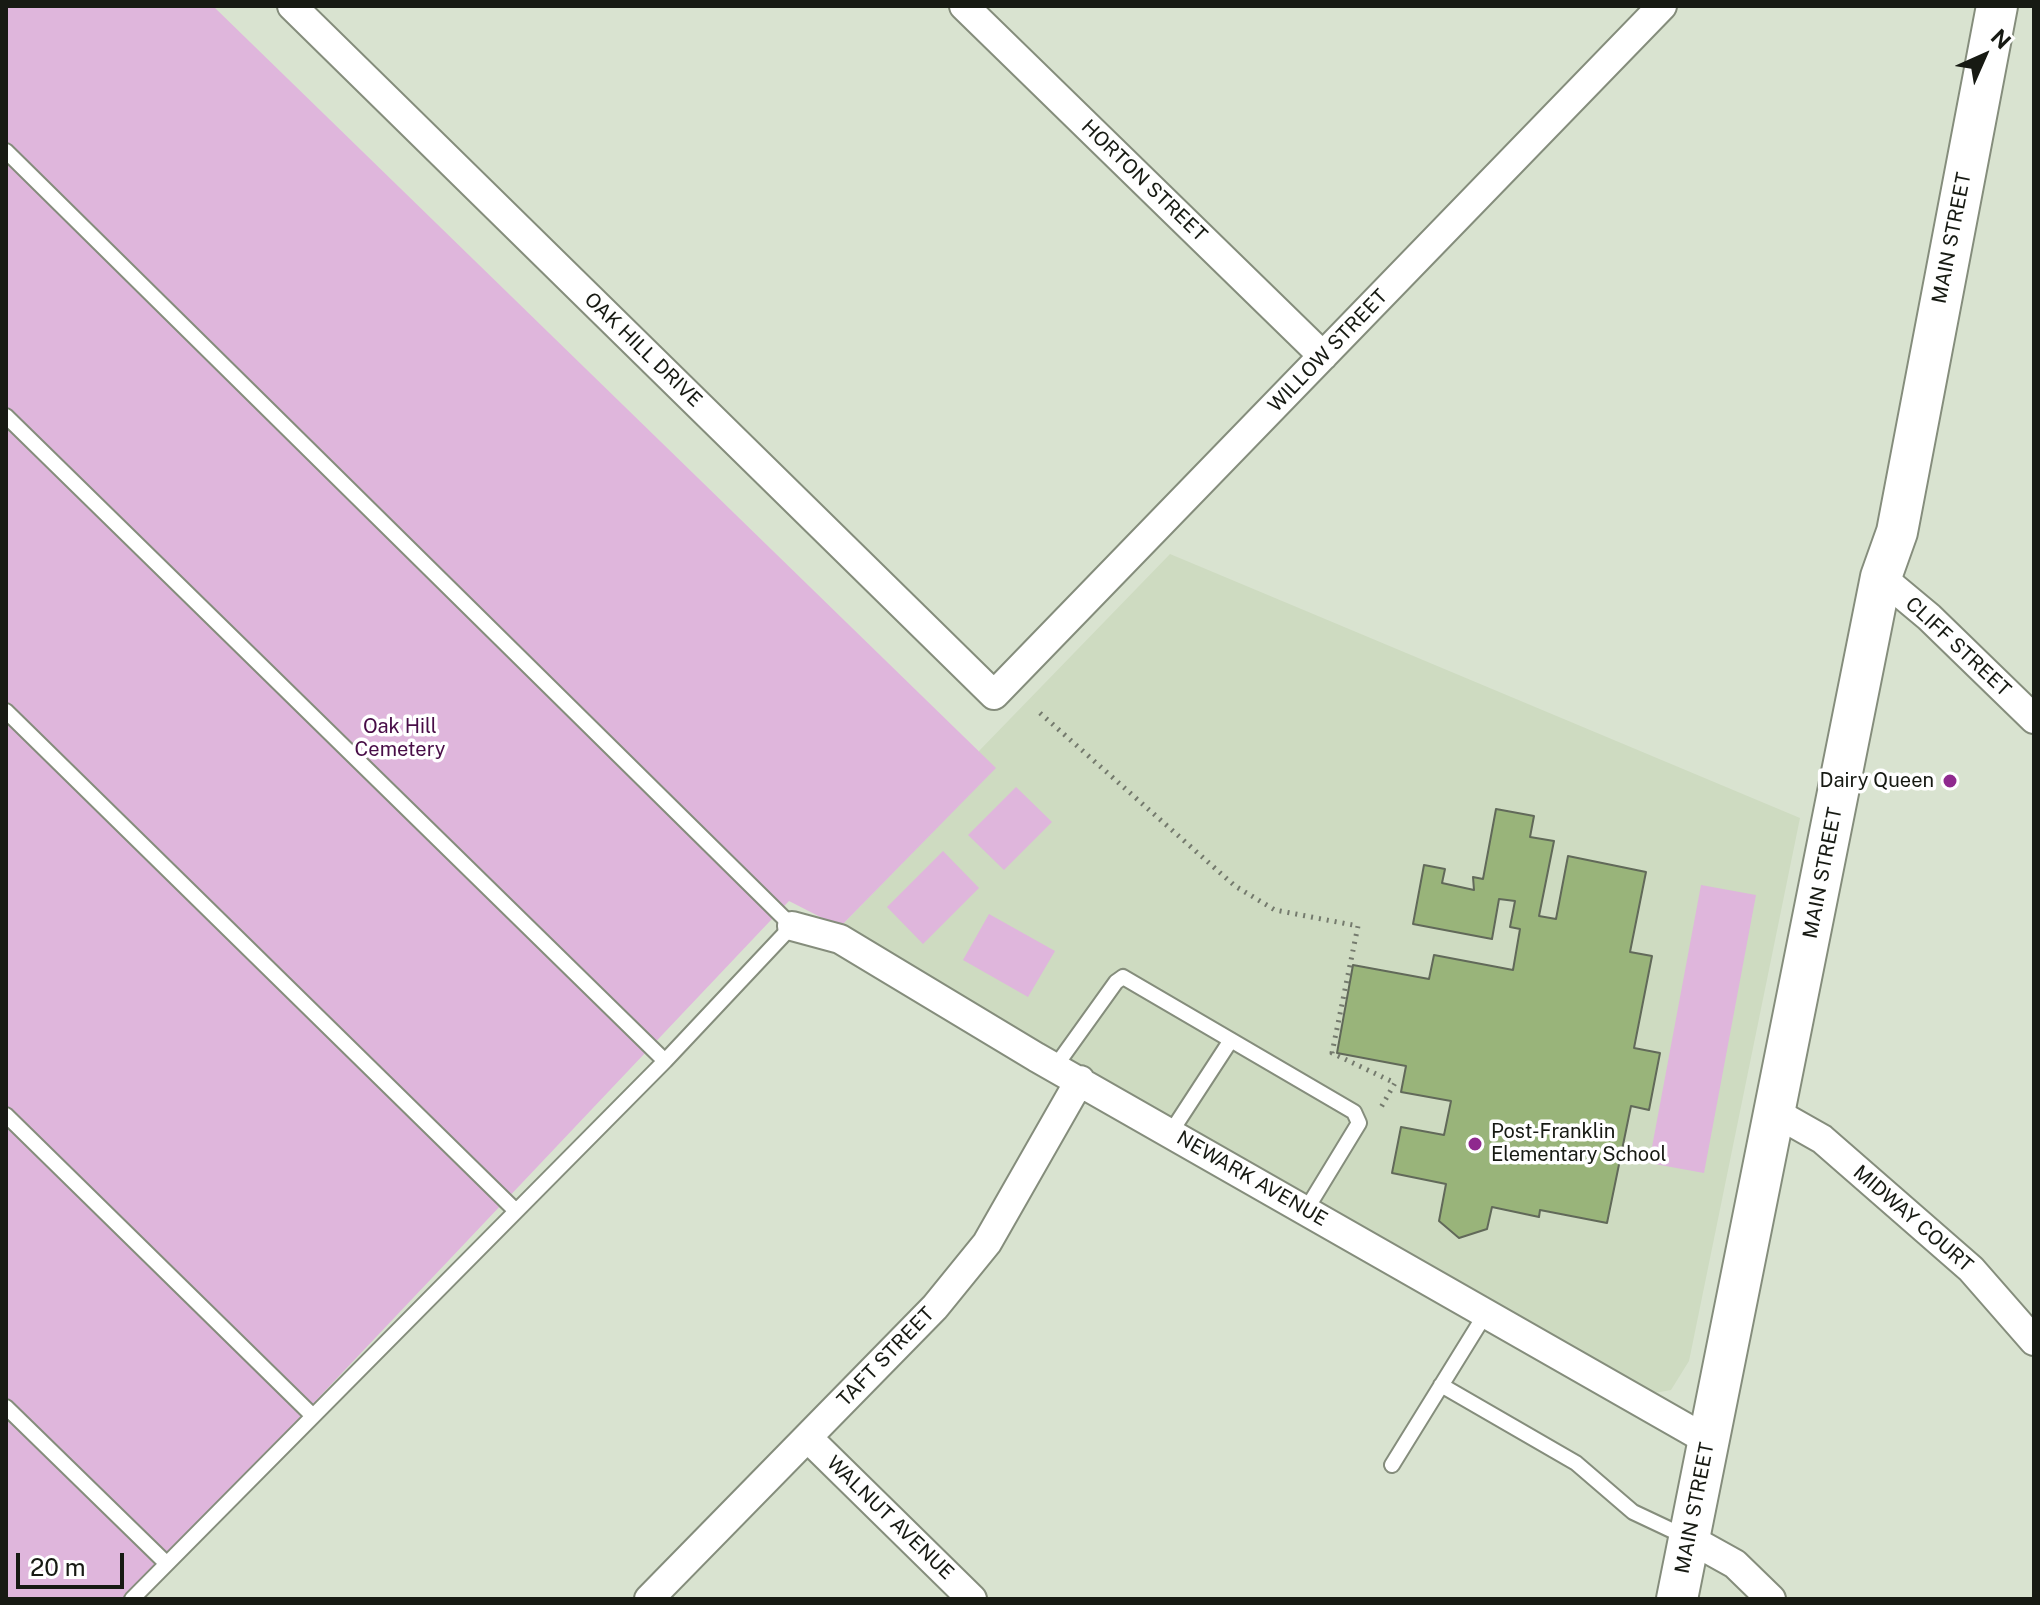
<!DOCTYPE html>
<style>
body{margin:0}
#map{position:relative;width:2040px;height:1605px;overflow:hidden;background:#d9e3d0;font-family:"Public Sans",sans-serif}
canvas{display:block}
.frame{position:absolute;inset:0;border:8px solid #171a13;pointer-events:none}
.north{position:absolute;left:1944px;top:16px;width:80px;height:80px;-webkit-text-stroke:6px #fff;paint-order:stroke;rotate:45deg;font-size:22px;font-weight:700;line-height:32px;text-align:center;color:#171a13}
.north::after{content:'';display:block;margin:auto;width:28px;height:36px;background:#171a13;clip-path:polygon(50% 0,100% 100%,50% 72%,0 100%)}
.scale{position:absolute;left:16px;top:1553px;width:108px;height:36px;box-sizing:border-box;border:4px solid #171a13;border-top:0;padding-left:10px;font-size:24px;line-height:28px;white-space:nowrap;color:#171a13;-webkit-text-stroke:6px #fff;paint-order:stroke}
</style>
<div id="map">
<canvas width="2040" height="1605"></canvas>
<div class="frame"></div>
<div class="north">N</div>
<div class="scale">20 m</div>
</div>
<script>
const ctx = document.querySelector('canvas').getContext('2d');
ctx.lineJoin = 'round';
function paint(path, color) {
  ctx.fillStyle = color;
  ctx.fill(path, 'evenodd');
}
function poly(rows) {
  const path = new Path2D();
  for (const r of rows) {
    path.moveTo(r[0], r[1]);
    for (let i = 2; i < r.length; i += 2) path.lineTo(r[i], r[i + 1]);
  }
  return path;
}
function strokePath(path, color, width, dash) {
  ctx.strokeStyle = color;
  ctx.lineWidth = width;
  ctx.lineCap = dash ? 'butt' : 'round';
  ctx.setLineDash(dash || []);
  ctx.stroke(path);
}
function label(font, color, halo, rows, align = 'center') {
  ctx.font = font + ' "Public Sans",sans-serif';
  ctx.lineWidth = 7;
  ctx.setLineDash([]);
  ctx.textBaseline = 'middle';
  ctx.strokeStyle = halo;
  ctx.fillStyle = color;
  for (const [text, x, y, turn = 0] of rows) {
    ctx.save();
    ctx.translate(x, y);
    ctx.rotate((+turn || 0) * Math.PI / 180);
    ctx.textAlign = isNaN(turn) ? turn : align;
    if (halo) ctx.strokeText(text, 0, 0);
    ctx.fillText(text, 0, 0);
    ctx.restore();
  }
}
paint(poly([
 [1170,554,1800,818,1689,1361,1671,1390,1649,1394,840,927,995,768,978,752]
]), '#cedbc1');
paint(poly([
 [6,6,213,6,996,768,840,927,789,901,128,1599,6,1599],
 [1016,787,1052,822,1004,870,968,835],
 [943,851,979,888,923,944,887,907],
 [1701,885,1756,895,1704,1173,1649,1163],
 [989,914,1055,951,1028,997,963,960]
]), '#dfb6dc');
const building = poly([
 [1496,809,1534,816,1530,837,1554,841,1539,916,1556,919,1568,856,1646,872,1630,952,1652,956,1634,1048,1660,1053,1649,1110,1631,1106,1607,1223,1540,1210,1539,1217,1492,1207,1487,1229,1459,1238,1439,1221,1446,1184,1392,1173,1401,1127,1444,1135,1451,1101,1401,1092,1406,1066,1337,1053,1353,965,1429,979,1434,955,1513,970,1520,929,1510,927,1515,901,1499,899,1492,939,1413,924,1424,865,1445,869,1442,883,1474,890,1473,877,1483,879,1496,809]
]);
paint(building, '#99b47a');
strokePath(building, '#616959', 2);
const lane = poly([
 [6,151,792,926,665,1061,132,1599],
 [6,416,665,1061],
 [6,711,516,1211],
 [1055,1067,1116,982,1123,977,1354,1112,1359,1123,1306,1210],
 [6,1115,313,1416],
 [1171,1132,1231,1040],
 [1441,1385,1576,1463,1633,1512,1686,1537],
 [6,1407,166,1563],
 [1392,1465,1486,1313]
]);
const street = poly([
 [292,6,994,695,1662,6],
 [964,6,1323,356],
 [1881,577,1929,617,2034,719],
 [792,926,840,939,1036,1057,1709,1441],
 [1776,1113,1822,1139,1971,1269,2034,1341],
 [808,1438,972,1599],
 [1690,1539,1735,1564,1771,1599],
 [649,1599,935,1307,987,1243,1080,1080]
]);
const secondary = poly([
 [1677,1599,1881,577,1897,532,1997,6]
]);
strokePath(lane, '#858d7c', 18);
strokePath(street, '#858d7c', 32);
strokePath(secondary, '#858d7c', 44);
strokePath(poly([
 [1040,713,1235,886,1275,910,1358,926,1332,1053,1395,1083,1380,1109]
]), '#747a6d', 5, [2, 6]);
strokePath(lane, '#fff', 14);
strokePath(street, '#fff', 28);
strokePath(secondary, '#fff', 40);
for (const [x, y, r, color] of [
 [1950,781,8,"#8f298e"],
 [1475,1144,8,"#8f298e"]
]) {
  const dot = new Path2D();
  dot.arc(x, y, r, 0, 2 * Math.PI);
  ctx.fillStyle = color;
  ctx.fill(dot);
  strokePath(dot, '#fff', 3);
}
label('20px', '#171a13', '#fff', [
 ["HORTON STREET",1144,181,44],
 ["MAIN STREET",1952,238,-79],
 ["OAK HILL DRIVE",643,350,44],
 ["WILLOW STREET",1328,351,-46],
 ["CLIFF STREET",1958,647,43],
 ["MAIN STREET",1823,873,-79],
 ["NEWARK AVENUE",1252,1179,30],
 ["MIDWAY COURT",1913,1219,41],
 ["TAFT STREET",886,1357,-46],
 ["MAIN STREET",1695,1508,-79],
 ["WALNUT AVENUE",890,1518,44]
]);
label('20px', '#480d47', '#fff', [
 ["Oak Hill",400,727],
 ["Cemetery",400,750]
]);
label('20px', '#171a13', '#fff', [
 ["Dairy Queen",1934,781],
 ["Post-Franklin",1491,1132,"left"],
 ["Elementary School",1491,1155,"left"]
], 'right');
</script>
